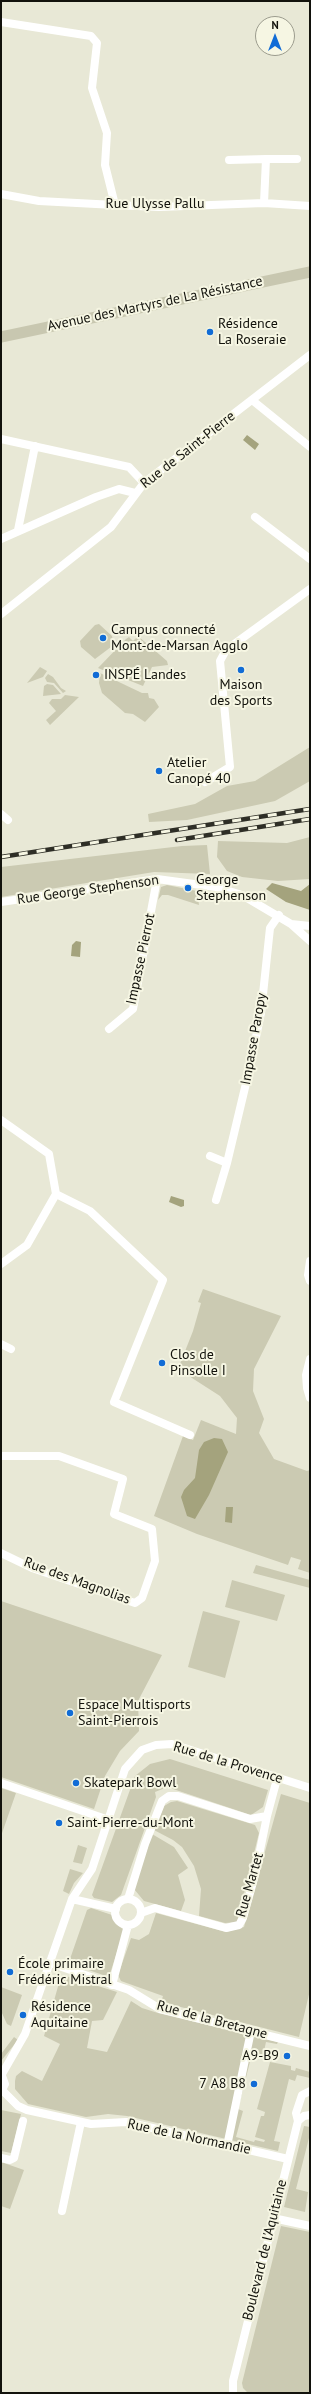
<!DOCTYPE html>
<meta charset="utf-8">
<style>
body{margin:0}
#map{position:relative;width:311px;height:2394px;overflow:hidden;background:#e8e8d6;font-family:"PT Sans",sans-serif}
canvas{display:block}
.frame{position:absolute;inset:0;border:2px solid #12120c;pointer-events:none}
.north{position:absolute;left:255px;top:16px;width:40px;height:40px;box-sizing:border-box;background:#f6f6e3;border:1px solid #9b9b8d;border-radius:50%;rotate:0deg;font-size:11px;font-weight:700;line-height:16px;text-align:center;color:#12120c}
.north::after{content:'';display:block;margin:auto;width:14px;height:18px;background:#116cd6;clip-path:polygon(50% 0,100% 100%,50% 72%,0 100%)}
</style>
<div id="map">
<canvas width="311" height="2394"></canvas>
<div class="frame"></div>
<div class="north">N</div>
</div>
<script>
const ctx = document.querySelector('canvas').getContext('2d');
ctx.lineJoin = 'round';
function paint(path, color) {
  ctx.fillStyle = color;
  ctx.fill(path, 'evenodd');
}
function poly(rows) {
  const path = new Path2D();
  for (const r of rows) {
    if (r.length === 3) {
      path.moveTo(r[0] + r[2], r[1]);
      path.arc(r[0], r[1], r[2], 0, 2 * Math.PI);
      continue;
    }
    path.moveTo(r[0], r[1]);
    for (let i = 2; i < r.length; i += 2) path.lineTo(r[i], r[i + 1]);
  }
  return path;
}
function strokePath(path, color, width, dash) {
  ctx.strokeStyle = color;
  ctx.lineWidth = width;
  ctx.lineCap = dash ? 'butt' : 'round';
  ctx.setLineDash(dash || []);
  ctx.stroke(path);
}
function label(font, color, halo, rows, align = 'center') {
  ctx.font = font + ' "PT Sans",sans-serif';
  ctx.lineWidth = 4;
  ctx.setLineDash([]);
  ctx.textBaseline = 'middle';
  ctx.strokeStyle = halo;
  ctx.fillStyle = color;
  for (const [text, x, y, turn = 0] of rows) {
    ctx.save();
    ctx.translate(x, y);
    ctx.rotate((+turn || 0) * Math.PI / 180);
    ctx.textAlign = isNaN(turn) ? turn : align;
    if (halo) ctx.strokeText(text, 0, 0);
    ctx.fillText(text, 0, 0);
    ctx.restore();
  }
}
paint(poly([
 [99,624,112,636,113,641,111,647,95,659,81,647,80,641,95,625],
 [138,636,167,661,168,665,152,667,143,686,98,668,126,639,129,637,133,641],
 [40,667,47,671,43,677,27,683],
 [100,673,142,693,148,693,149,698,154,699,159,707,145,722,133,714,125,713,102,693,99,683],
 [48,674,53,677,61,688,66,691,63,693,54,683,47,682,45,678],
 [47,684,53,685,61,694,43,696,44,686],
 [65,695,79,697,50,725,46,720,56,711,49,703,52,699,61,699],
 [310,747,310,781,275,801,187,820,149,822,148,814,195,804,227,786,255,781],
 [310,837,310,879,278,881,242,877,227,871,217,857,218,841,287,843],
 [207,845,210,874,154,872,1,897,1,867,182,846],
 [167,885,197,891,199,905,168,895,162,895,158,900,161,887],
 [203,1289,281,1316,254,1369,253,1391,264,1419,259,1433,274,1459,307,1471,310,1470,310,1573,298,1569,301,1560,291,1557,288,1565,197,1534,154,1516,183,1436,193,1440,201,1420,236,1434,237,1418,220,1396,178,1369,193,1331,201,1303,198,1302],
 [256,1565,310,1580,310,1588,253,1573],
 [232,1580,285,1595,277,1621,225,1607],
 [1,1601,162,1655,138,1701,139,1731,120,1751,105,1776,94,1809,1,1777],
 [203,1611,240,1621,225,1678,188,1667],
 [170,1759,268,1790,263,1807,251,1815,173,1789,170,1786,155,1792,156,1797,121,1895,112,1902,94,1898,92,1895,135,1776,150,1764],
 [1,1788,16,1793,1,1836],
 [281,1794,310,1803,310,1990,299,2037,161,2002,163,1996,121,1981,118,1975,131,1938,139,1940,149,1934,156,1913,226,1932,244,1927],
 [177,1801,255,1825,259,1833,237,1922,225,1923,199,1916,201,1889,194,1866,182,1847,173,1840,154,1830,164,1806,171,1802],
 [152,1834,174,1847,188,1868,178,1875,185,1900,181,1911,144,1901,134,1889],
 [78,1845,87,1848,82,1864,73,1862],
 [70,1869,83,1873,74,1883,69,1894,63,1891],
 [91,1908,112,1915,115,1923,124,1930,109,1977,71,1964,70,1959,87,1910],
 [66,1976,117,1992,103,2020,92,2021,87,2048,107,2052,131,2001,142,2008,158,2013,278,2042,277,2044,266,2042,263,2056,252,2054,238,2109,243,2111,236,2137,254,2142,255,2140,264,2142,265,2140,255,2137,261,2116,264,2116,265,2112,257,2109,270,2062,291,2066,291,2070,295,2071,296,2068,310,2072,310,2078,297,2075,295,2081,289,2079,274,2141,280,2142,278,2151,127,2116,108,2114,86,2117,28,2104,15,2089,15,2081,16,2076,22,2071,42,2081,60,2044,44,2036,59,1983],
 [1,1987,22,1995,11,2026,7,2024,1,2011],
 [14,2037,18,2040,1,2061,1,2054],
 [1,2110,21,2114,11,2153,1,2151],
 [304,2126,310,2127,310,2134,296,2189,308,2192,305,2212,284,2207],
 [1,2162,24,2170,10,2209,1,2206],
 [281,2226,310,2232,310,2393,248,2393,243,2388,242,2383]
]), '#cbcab2');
paint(poly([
 [247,435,259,444,255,450,243,440],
 [272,883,301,891,310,884,310,910,286,902,266,889],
 [76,941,81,942,80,957,71,956,72,945],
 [171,1196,184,1200,184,1206,181,1207,169,1202],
 [214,1438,222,1439,228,1452,209,1495,195,1519,187,1516,181,1497,184,1490,195,1478,199,1450,204,1442],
 [226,1507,233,1507,232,1523,225,1522]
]), '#a4a37d');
strokePath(poly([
 [1,22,91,36,97,43,92,88,107,133,105,165,115,205],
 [266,159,297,159],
 [229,160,266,159,264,203],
 [1,194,39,201,115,205,159,207,264,203,310,206],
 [252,400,310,447],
 [1,439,129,467,144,483],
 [255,517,310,559],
 [18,530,35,446],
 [1,539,96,497,119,489,135,493],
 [1,614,111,527,144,483,310,355],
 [205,782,230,767,220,661,226,650,310,589],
 [1,814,8,820],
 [1,902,157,879,216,887,242,895,291,924,310,926],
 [291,924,310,941],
 [109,1029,133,1009,157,879],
 [1,1120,49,1154,56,1194,27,1245,1,1264],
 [210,1156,227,1163,248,1075,261,1013,270,928,279,915],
 [56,1194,90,1211,163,1280,114,1402,190,1435],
 [216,1200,227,1163],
 [310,1261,308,1275,310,1281],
 [1,1344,11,1349],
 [310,1359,306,1375,307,1388,310,1398],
 [1,1456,59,1456,123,1479,114,1514,152,1529,155,1561,142,1598,135,1603,32,1568,1,1553],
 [1,1783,109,1820],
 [72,1899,116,1909],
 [128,1899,145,1844,162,1801,169,1796,178,1796,250,1819,267,1816,277,1779],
 [128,1912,13],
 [141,1913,155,1908,226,1928,239,1925,243,1918,255,1875,267,1816],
 [50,1963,129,1990,160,2009,310,2046],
 [112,1985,128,1925],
 [1,2073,5,2084,1,2092],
 [2,2074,25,2034,72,1899,92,1869,125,1769,142,1750,156,1745,172,1744,310,1788],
 [3,2091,18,2106,27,2110,91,2124,126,2122,288,2159],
 [298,2121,296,2113,302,2095,310,2091],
 [227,2146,251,2031],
 [1,2158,10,2160,14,2158,23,2121],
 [62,2211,81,2122],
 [273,2218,310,2226],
 [233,2393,233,2381,298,2121,304,2116,310,2115]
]), '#fff', 8);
strokePath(poly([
 [1,337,310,272]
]), '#c8c7b0', 11);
const rail = poly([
 [177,840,310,819],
 [1,857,310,809]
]);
strokePath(rail, '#2e2e26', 4.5);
strokePath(rail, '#f6f6e3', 3, [9]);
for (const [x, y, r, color] of [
 [210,332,4,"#116cd6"],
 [103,638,4,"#116cd6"],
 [241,670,4,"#116cd6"],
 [96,675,4,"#116cd6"],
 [159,771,4,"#116cd6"],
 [188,888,4,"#116cd6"],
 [162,1363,4,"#116cd6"],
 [70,1713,4,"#116cd6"],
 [76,1783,4,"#116cd6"],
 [59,1823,4,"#116cd6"],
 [10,1972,4,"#116cd6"],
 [23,2015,4,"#116cd6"],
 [287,2056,4,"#116cd6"],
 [254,2084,4,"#116cd6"]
]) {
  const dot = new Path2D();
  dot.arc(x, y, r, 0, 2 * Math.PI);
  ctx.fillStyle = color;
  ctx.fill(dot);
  strokePath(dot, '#f6f6e3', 1.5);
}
label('14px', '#12120c', '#f6f6e3', [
 ["Rue Ulysse Pallu",155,204],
 ["Avenue des Martyrs de La Résistance",155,304,-12],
 ["Rue de Saint-Pierre",188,450,-38],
 ["Rue George Stephenson",88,890,-8],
 ["Impasse Pierrot",141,959,-78],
 ["Impasse Paropy",254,1039,-80],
 ["Rue des Magnolias",77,1581,20],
 ["Rue de la Provence",228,1763,17],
 ["Rue Martet",250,1885,-74],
 ["Rue de la Bretagne",212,2020,15],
 ["Rue de la Normandie",189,2137,12],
 ["Boulevard de l'Aquitaine",265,2250,-76]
]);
label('14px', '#12120c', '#f6f6e3', [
 ["Résidence",218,324],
 ["La Roseraie",218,340],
 ["Campus connecté",111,630],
 ["Mont-de-Marsan Agglo",111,646],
 ["INSPÉ Landes",104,675],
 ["Maison",241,685,"center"],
 ["des Sports",241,701,"center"],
 ["Atelier",167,763],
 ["Canopé 40",167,779],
 ["George",196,880],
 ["Stephenson",196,896],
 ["Clos de",170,1355],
 ["Pinsolle I",170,1371],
 ["Espace Multisports",78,1705],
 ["Saint-Pierrois",78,1721],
 ["Skatepark Bowl",84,1783],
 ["Saint-Pierre-du-Mont",67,1823],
 ["École primaire",18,1964],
 ["Frédéric Mistral",18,1980],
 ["Résidence",31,2007],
 ["Aquitaine",31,2023],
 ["A9-B9",279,2056,"right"],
 ["7 A8 B8",246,2084,"right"]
], 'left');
</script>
